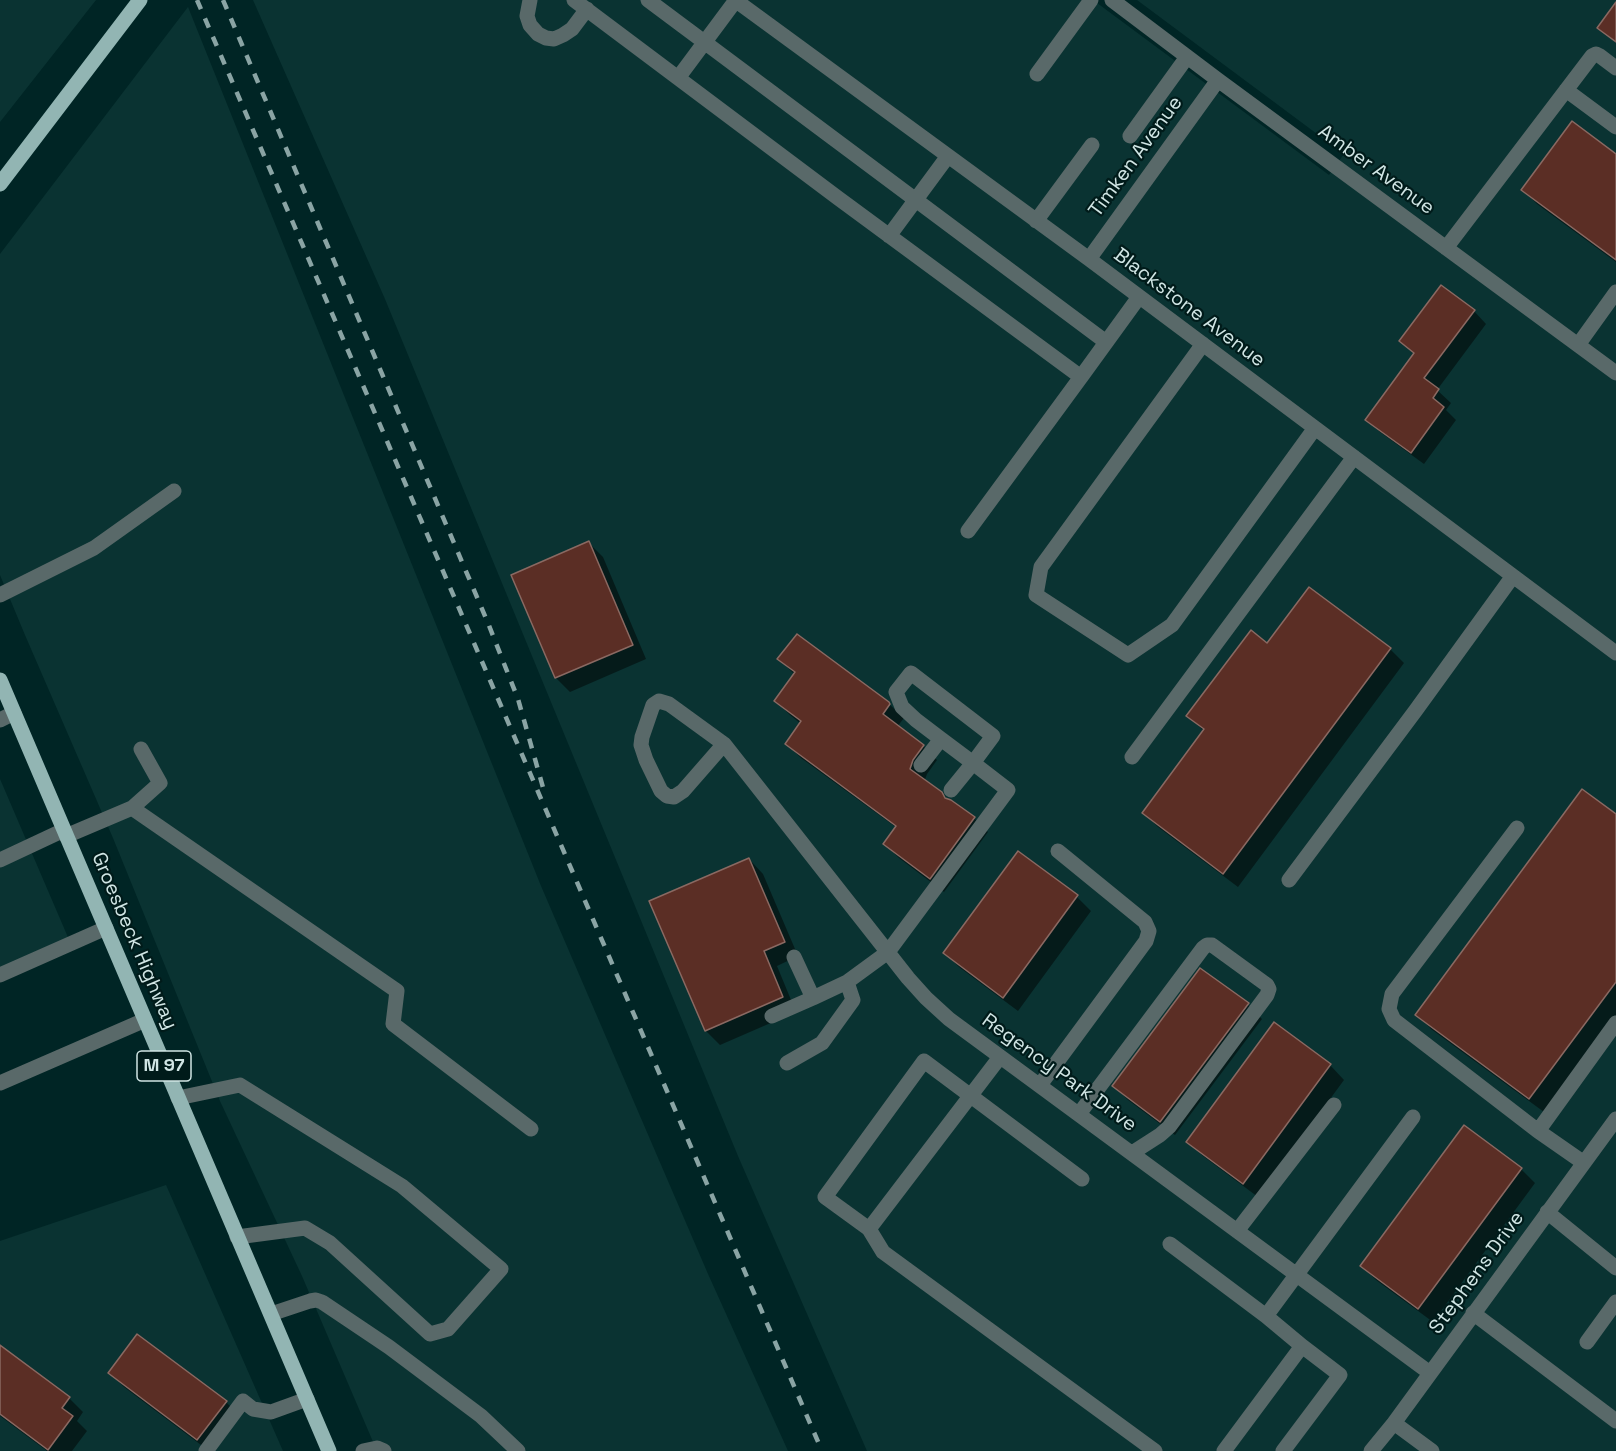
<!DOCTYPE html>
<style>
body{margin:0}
canvas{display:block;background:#002525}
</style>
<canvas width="1616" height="1451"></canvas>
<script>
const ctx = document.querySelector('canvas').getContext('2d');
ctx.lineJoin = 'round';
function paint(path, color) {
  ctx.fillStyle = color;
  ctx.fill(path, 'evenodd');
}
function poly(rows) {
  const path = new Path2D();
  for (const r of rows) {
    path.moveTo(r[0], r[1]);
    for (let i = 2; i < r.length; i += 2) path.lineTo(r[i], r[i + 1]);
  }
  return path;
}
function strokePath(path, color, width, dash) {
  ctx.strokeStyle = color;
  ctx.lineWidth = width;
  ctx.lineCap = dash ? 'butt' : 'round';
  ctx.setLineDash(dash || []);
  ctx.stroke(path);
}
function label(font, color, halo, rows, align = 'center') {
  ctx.font = font + ' "Space Grotesk",sans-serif';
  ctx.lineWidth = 4.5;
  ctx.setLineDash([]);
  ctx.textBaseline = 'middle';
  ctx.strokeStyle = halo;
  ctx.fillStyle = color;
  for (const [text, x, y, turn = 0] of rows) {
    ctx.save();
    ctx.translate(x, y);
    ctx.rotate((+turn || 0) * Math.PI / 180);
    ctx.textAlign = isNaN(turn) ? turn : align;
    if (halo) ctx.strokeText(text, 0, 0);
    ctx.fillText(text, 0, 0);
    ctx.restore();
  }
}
paint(poly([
 [0,0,96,0,0,122],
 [253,0,1093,0,1329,175,1344,154,1137,0,1616,0,1616,1451,867,1451,738,1156,385,299],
 [188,7,541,886,708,1274,788,1451,377,1451,302,1276,220,1101,113,838,25,635,0,575,0,254],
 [0,779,73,949,0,980],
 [166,1185,283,1451,0,1451,0,1241]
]), '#0a3332');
paint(poly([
 [1616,155,1616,262,1537,204,1523,190],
 [1474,311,1486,324,1437,390,1451,403,1446,410,1456,420,1424,464,1380,432,1367,420,1415,355,1401,341],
 [589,543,603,557,646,659,570,692,556,678,513,575],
 [1268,645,1390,649,1404,663,1238,887,1158,827,1144,813,1204,731,1188,716],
 [779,659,888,703,904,718,897,727,923,746,937,760,927,774,924,782,947,800,974,818,988,832,944,892,899,858,885,844,897,828,801,758,787,744,801,724,790,715,776,701,795,675],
 [1616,816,1616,1015,1544,1112,1431,1029,1417,1014],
 [1018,853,1077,897,1091,911,1018,1011,959,967,945,953],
 [749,859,763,874,798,956,777,966,796,1012,720,1045,706,1031,651,902],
 [1248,1005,1262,1019,1175,1135,1128,1100,1114,1086],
 [1275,1025,1330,1065,1344,1080,1258,1197,1203,1156,1188,1142],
 [1465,1128,1521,1169,1535,1183,1433,1322,1376,1280,1362,1266],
 [0,1347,69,1398,83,1412,77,1421,87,1431,72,1451,47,1451,0,1416],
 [110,1373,226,1402,240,1416,209,1451,124,1387]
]), '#0007');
const building = poly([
 [1616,2,1616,42,1597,28,1616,2],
 [1572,121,1616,154,1616,260,1521,190,1572,121],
 [1441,285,1475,310,1424,378,1439,389,1433,398,1444,407,1411,453,1365,420,1414,353,1399,341,1441,285],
 [589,541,633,645,555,678,511,575,589,541],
 [1309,587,1391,648,1223,874,1142,813,1204,729,1186,716,1251,630,1267,643,1309,587],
 [797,634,889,702,890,704,883,714,924,745,913,760,910,769,942,792,945,798,951,800,975,817,930,879,883,844,896,826,785,744,801,721,774,701,795,672,777,659,797,634],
 [1582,789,1616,814,1616,982,1529,1099,1415,1015,1582,789],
 [1018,851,1078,895,1003,998,943,953,1018,851],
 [749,858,785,942,764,951,783,997,705,1031,649,901,749,858],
 [1200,968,1249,1003,1160,1122,1112,1086,1200,968],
 [1274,1022,1331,1064,1243,1184,1186,1142,1274,1022],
 [1464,1125,1522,1168,1418,1309,1360,1266,1464,1125],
 [137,1334,227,1401,197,1440,108,1373,137,1334],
 [0,1345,70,1397,62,1408,73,1416,48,1450,0,1414,0,1345]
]);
paint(building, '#5b2e25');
strokePath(building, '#8a6962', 1.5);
strokePath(poly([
 [530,0,527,16,530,25,538,34,546,38,554,39,563,35,572,29,587,9],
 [574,0,838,198,1081,377,1139,297],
 [648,0,1106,342],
 [735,0,1089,259,1616,653],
 [1112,0,1218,80,1616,373],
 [1037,74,1091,0],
 [678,78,736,0],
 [1566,90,1616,127],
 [1130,136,1187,57],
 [1036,221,1092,145],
 [889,236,948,156],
 [1446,248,1592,56,1596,54,1600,56,1616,68],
 [1089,259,1218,80],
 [1203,344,1041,567,1036,595,1128,655,1172,625,1315,428],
 [1578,345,1616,292],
 [968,531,1081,377],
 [0,595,94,548,174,491],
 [0,720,14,713],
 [724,744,683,791,674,797,667,796,661,791,646,760,641,745,642,737,653,705,659,701,669,704,724,744,908,978,926,998,949,1019,1430,1373],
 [1132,757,1354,457],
 [921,765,941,739],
 [132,808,160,783,141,749],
 [1517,828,1392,994,1389,1009,1394,1020,1538,1131],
 [66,836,132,808,397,991,393,1024,531,1129],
 [0,860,64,830],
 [1289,880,1416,710,1513,576],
 [794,957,813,998],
 [0,975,106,928],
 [772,1016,813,998,847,982,888,952,1008,790,973,763,941,739,916,720,902,707,896,692,911,673,993,736,973,763,951,790],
 [1000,1057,869,1229,883,1252,1155,1451],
 [787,1063,822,1043,853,1000,847,982],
 [0,1083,145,1020],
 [1040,1085,1146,941,1149,931,1145,922,1058,851],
 [178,1098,240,1085,402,1186,501,1269,448,1329,430,1334,330,1243,305,1228,237,1237],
 [1079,1114,1203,948,1207,945,1212,945,1267,985,1269,989,1267,995,1169,1127,1160,1135,1132,1153],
 [1584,1163,1538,1131,1616,1023],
 [1547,1212,1616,1268],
 [869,1229,825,1197,924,1061,1082,1179],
 [1237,1231,1334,1105],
 [1170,1244,1266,1316],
 [1473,1313,1616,1421],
 [271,1314,310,1301,316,1300,322,1302,389,1347,481,1416,518,1451],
 [1587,1342,1616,1302],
 [1394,1423,1432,1451],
 [206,1451,243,1401,253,1409,271,1412,307,1399],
 [363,1451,377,1448,384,1451],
 [1224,1451,1302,1346,1266,1316,1413,1117],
 [1283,1451,1340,1375,1302,1346],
 [1371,1451,1394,1423,1616,1119]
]), '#596969', 15);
strokePath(poly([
 [0,184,140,0],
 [0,680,329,1451]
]), '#92b5b3', 15);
strokePath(poly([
 [197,0,822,1451],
 [223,0,488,623,518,699,544,791]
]), '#8aa4a4', 4.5, [10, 10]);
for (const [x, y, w] of [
 [164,1066,54]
]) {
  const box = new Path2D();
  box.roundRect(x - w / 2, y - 15, w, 30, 4.5);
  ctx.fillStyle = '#001b1a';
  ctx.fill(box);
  strokePath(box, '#d1e6e5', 1.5);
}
label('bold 18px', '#d1e6e5', null, [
 ["M 97",164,1066]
]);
label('20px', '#d1e6e5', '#001b1a', [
 ["Timken Avenue",1136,157,-54],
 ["Amber Avenue",1376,170,36],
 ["Blackstone Avenue",1189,308,37],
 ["Groesbeck Highway",134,941,67],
 ["Regency Park Drive",1059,1073,36],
 ["Stephens Drive",1477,1273,-54]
]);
</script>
